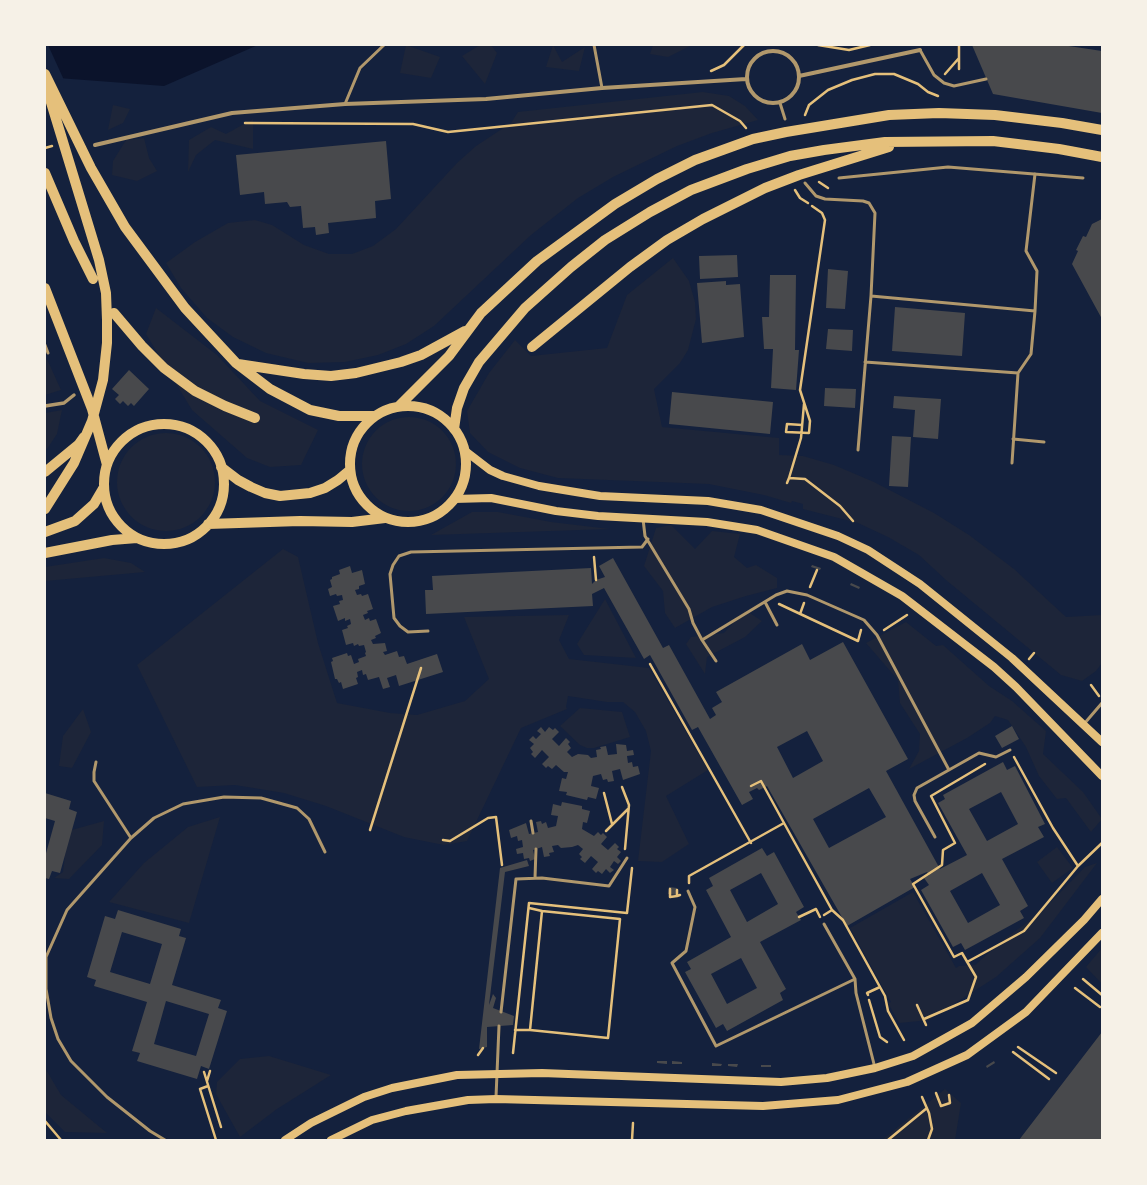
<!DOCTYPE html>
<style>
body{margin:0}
#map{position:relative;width:1147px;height:1185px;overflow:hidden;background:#14213d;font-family:"Open Sans",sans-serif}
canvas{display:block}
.frame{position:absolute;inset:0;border:46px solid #f6f1e7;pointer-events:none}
</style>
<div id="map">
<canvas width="1147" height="1185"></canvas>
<div class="frame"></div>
</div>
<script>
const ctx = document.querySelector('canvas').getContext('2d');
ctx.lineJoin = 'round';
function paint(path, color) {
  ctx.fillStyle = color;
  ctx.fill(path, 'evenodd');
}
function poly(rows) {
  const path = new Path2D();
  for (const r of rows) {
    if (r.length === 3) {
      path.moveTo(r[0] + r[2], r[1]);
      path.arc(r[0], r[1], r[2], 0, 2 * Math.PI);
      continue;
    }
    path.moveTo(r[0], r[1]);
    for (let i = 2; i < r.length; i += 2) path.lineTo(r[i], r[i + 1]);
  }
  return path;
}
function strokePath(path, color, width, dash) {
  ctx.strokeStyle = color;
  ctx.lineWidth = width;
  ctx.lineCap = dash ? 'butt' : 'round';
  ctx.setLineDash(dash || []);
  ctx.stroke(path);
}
paint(poly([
 [406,45,440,57,431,78,400,73],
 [480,45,491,45,497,53,485,84,462,56],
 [553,45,562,62,585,47,579,71,546,67],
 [653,45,692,45,668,57,650,54],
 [703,92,729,96,745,106,758,120,712,133,677,146,613,177,578,198,531,235,434,326,406,344,378,355,345,362,308,363,266,353,233,337,207,318,181,288,166,263,195,242,228,223,255,220,272,225,304,245,329,254,352,254,373,246,396,229,457,163,476,146,511,123,518,112],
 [113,105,130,109,123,123,108,130],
 [253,119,253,149,215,140,196,155,188,172,189,140,211,127,226,134],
 [144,138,149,158,157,171,137,181,112,175,113,161,126,140],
 [673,258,689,281,695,302,696,319,688,350,680,363,654,389,662,427,779,438,779,455,803,456,834,465,874,482,934,513,969,535,1014,569,1066,617,1102,615,1102,663,1096,671,1082,681,1061,675,946,580,919,555,888,537,858,523,803,509,803,504,792,501,791,503,764,495,709,484,558,478,520,468,488,452,470,433,467,411,489,373,515,340,531,356,607,348,627,295],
 [156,308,217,355,260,401,318,430,301,465,270,467,247,458,192,410,146,334],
 [47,359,61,390,45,395,45,361],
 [62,410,57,434,47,449,45,448,45,413],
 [409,464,47],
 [166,482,49],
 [472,512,498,512,551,522,610,529,431,535],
 [671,525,695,549,712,531,740,534,734,557,747,568,756,565,777,578,777,588,746,596,712,607,675,628,665,613,663,591,644,566,656,528],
 [283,549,298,557,318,643,337,703,390,713,417,715,465,701,489,679,464,617,569,615,559,640,569,659,649,668,708,770,666,796,689,844,662,862,638,861,651,751,646,731,635,712,623,702,607,702,568,696,566,707,567,709,521,728,467,841,444,845,404,837,326,806,284,793,235,785,197,787,137,665],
 [104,558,131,563,145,572,45,581,45,567],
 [605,599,636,658,584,655,577,644],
 [745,610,762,621,745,637,707,657,705,674,686,644,691,637,724,633],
 [906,622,936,646,943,645,989,686,1012,701,1046,731,1043,754,1083,792,1102,819,1091,832,1066,798,1057,799,1039,776,1026,747,1008,720,995,716,990,723,967,738,909,769,919,751,920,734,900,703,898,680,866,643],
 [580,708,622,712,630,737,594,748,587,748,580,745,560,726],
 [83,709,91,732,72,768,59,766,63,736],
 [220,817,189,923,109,902,144,863,188,827],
 [104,821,102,845,69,879,54,878,63,872,68,831],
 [1057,847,1073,868,1052,883,1037,862],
 [1097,863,1040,938,996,977,929,1020,899,1023,888,1003,891,1002,850,928,913,892,956,968,959,966,975,965,1007,937,1039,914,1085,867],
 [1102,948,1102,984,1086,967],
 [269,1056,331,1075,277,1109,240,1137,216,1094,217,1082,240,1059],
 [45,1068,61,1095,107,1133,65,1132,45,1112],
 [945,1089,961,1103,955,1140,882,1140]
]), '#1d2539');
paint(poly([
 [45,45,258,45,164,86,45,77]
]), '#0b132b');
paint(poly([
 [45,45,48,45,64,80,45,79]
]), '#14213d');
paint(poly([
 [972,45,1062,45,1102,51,1102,113,993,94],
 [386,141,391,199,375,201,376,218,328,223,329,233,316,235,315,227,303,228,301,206,290,207,287,202,265,204,264,192,240,195,236,155],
 [1102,219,1102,319,1072,264,1078,251,1076,250,1083,236,1086,237,1092,224],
 [737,255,738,277,700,279,699,256],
 [828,269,848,271,845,309,826,308],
 [770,275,796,275,795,350,799,350,796,390,771,388,773,349,764,349,762,317,769,317],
 [726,281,726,285,740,284,744,337,702,343,697,283],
 [895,307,965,313,962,356,892,351],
 [828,329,853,330,852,351,826,349],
 [129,370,149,389,134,406,131,403,128,406,123,401,120,404,115,399,119,395,112,389],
 [825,388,856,389,855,408,824,406],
 [672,392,773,402,770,434,669,424],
 [894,396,941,399,938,439,913,437,915,410,893,408],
 [892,436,911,437,908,487,889,486],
 [613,558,663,648,669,645,710,719,716,715,712,708,722,702,716,692,802,644,810,660,843,642,908,759,886,771,940,869,967,855,938,803,945,799,943,795,1003,762,1007,770,1015,766,1045,824,1038,827,1044,837,1002,859,1028,906,1020,911,1024,918,965,950,961,943,953,947,921,890,929,885,924,878,929,875,927,872,910,879,915,887,847,926,767,786,759,790,757,788,749,792,753,799,742,805,698,727,692,730,650,655,644,659,604,588,592,594,593,606,426,614,425,590,433,590,432,576,591,568,592,584,596,580,605,577,599,566],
 [807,731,823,761,793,778,777,747],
 [869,788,886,817,829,848,813,819],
 [1001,792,1018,824,987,841,969,809],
 [982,873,1000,905,968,923,950,891],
 [812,565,821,568,820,570,811,567],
 [350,566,352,573,362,570,365,584,359,586,359,589,355,590,357,595,361,594,362,596,368,594,373,609,367,611,368,613,363,615,365,620,369,618,370,621,376,619,381,633,375,636,376,638,371,640,373,644,385,643,387,651,383,652,385,655,397,651,399,657,404,656,407,664,437,654,443,672,399,686,396,675,387,678,390,687,383,689,379,677,368,680,366,674,363,675,362,670,357,672,358,677,356,678,358,684,343,689,341,682,339,683,337,679,335,679,331,662,333,661,332,658,347,653,348,656,351,655,354,664,359,662,358,659,366,656,365,653,366,652,364,645,359,646,358,644,354,646,353,643,346,645,342,630,348,628,347,626,351,624,350,619,345,621,345,618,338,621,333,606,340,604,339,601,343,600,342,595,337,596,336,594,330,596,328,589,332,587,330,580,332,579,332,577,340,574,339,570],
 [851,583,860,587,859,589,850,585],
 [1012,726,1019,739,1002,748,995,736],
 [541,727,545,732,549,727,553,730,555,728,559,732,552,739,559,746,566,738,570,742,568,744,571,748,567,752,572,757,578,754,588,755,591,758,597,757,596,750,601,749,600,747,606,746,608,755,617,754,616,744,626,745,627,751,633,750,634,755,627,756,628,763,632,762,633,767,638,766,640,774,623,780,620,769,612,771,614,781,608,782,607,779,603,780,601,774,593,776,591,786,599,788,596,799,588,797,587,800,566,795,567,792,559,791,562,778,566,779,568,772,564,772,556,765,552,769,548,766,546,768,542,764,549,757,542,750,535,758,531,754,533,752,530,748,534,744,529,740,533,736,536,739,541,734,537,731],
 [45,793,71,801,69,809,77,812,60,873,52,871,49,879,45,878,45,857,55,821,45,818],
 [562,802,582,806,582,809,590,811,587,823,583,822,582,829,594,836,598,832,601,835,603,833,607,837,601,844,608,850,615,843,619,847,617,849,621,852,617,857,621,861,618,864,614,861,610,867,614,870,610,873,606,869,602,874,598,871,596,873,592,869,598,862,591,856,585,863,580,859,582,857,579,854,583,849,578,845,572,847,561,848,558,845,552,846,554,852,549,853,550,856,544,857,542,847,533,850,535,859,530,861,529,858,524,859,523,853,517,854,516,849,523,847,522,840,518,841,517,836,511,838,509,830,526,823,529,834,538,832,536,822,541,821,542,824,546,822,548,828,556,826,558,816,551,815,553,804,561,806],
 [762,848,767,856,774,852,804,907,796,912,801,920,760,942,786,989,780,993,783,1000,727,1031,723,1024,716,1028,685,972,691,969,687,962,731,937,706,890,713,886,709,878],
 [761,873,778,904,747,922,730,890],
 [741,958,757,988,727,1004,711,974],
 [527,860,529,866,505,872,489,1005,493,994,496,998,493,1008,514,1016,513,1025,487,1027,487,1047,479,1049,500,868],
 [669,887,677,888,676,895,668,894],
 [118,910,181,929,179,936,186,938,172,985,221,1000,218,1008,227,1011,209,1069,201,1066,197,1079,137,1061,140,1053,132,1051,147,1002,94,986,96,980,87,977,105,916,115,919],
 [122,932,162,944,150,984,110,972],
 [166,1001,209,1014,196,1056,154,1044],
 [1102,1032,1102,1140,1019,1140],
 [657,1061,667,1061,667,1064,657,1063],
 [672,1061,682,1062,682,1064,672,1064],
 [994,1061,995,1063,987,1068,986,1066],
 [712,1063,722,1064,721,1066,712,1066],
 [728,1064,738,1064,737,1067,728,1066],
 [761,1065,771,1065,771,1067,761,1067]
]), '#48494c');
strokePath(poly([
 [818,45,849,50,870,45],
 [959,69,959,45],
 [711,71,724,65,744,45],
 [945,74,959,58],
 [805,115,809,105,828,90,852,80,875,74,894,74,918,84,928,92,938,96],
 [245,123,413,124,448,132,712,105,740,121,746,128],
 [45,148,52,146],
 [819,182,828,188],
 [795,190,800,198,808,203],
 [802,425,787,424,786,432,809,433,810,421,800,390,825,220,822,213,812,206],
 [789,478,801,438,804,404],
 [787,483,789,478,805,479,840,506,853,521],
 [594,557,596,580],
 [810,587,817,570],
 [779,604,858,641,861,630],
 [800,614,804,603],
 [884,630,907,615],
 [1029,659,1034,653],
 [650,664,751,843],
 [1091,685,1099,696],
 [751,786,761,781,784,823],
 [622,787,629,805,625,849],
 [604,793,612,824],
 [370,830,421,668],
 [606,831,628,809],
 [443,840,450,841,488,818,496,817,502,865],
 [1078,866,1102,843],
 [689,883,689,876,784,823,832,910,843,920,880,987,885,996,888,1011,904,1040],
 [670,889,670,897,677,896],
 [677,890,677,896,680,895],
 [529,908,542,911],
 [824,915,832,910],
 [799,917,816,909,820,917],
 [967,962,1024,931,1078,866,1053,828,1014,757],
 [1083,979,1102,995],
 [1075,988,1100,1007],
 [868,995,867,993,880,987],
 [869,1000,880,1037,887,1042],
 [917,1005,926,1025],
 [924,1019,968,1000,976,977,962,953,954,957,913,884,942,865,943,850,955,843,931,796,985,764],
 [515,1030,530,1030,608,1038,620,919,542,911,530,1030],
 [1018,1047,1056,1073],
 [1013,1052,1049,1079],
 [513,1053,529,903,627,913,632,868],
 [478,1055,483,1048],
 [204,1072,221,1127],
 [207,1081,210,1071],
 [208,1086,200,1089,216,1140],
 [936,1093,941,1106,950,1103,949,1095],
 [922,1097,929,1113,932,1129,928,1140],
 [45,1121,61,1140],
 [632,1140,633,1123],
 [888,1140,927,1108]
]), '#e5c07b', 2.5);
strokePath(poly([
 [594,45,602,88],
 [920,50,934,75,944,83,954,86,986,79],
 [780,103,785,119],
 [345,104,360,68,384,45],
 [839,178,948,167,1083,178],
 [805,183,816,196,825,199,863,201,869,203,875,213,871,296,858,450],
 [871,296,1035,311],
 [45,345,48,353],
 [865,362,1018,373],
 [1013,439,1044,442],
 [1012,463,1018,373,1031,354,1035,311,1037,271,1026,251,1035,174],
 [643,519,645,536,689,609,693,623,702,640,776,595,787,591,807,595,864,620,877,635,949,770],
 [765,602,777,625],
 [428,631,408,632,400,626,394,618,390,574,393,565,399,556,411,552,642,547,648,539],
 [702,640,716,661],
 [1084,724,1102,703],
 [96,762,94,772,94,781,131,838],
 [531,821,533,833],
 [935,837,915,801,914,795,917,788,979,753,996,757,1010,750],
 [535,878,536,849],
 [688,891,695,907,686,951,672,963,716,1046,855,979],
 [824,924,855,979,856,993,875,1068],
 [501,1012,516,879,542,878,609,886,627,858],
 [496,1097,499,1026],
 [165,1140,150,1131,107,1097,71,1061,58,1039,51,1018,46,989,46,957,67,910,131,838,154,818,183,804,224,797,261,798,297,808,309,819,325,852]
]), '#b1986c', 3);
strokePath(poly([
 [45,406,64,403,74,395]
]), '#b1986c', 3.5);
strokePath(poly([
 [773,77,26],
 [799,76,920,50],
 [95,145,232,113,345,104,486,99,602,88,746,79]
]), '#b1986c', 4);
strokePath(poly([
 [464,450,490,470,503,476,539,486,600,496,708,501,761,510,838,536,868,550,920,584,1012,658,1102,742],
 [454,499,491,498,556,511,598,516,707,522,757,530,834,557,902,596,994,667,1016,687,1102,776],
 [285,1140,311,1123,364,1097,392,1088,457,1075,542,1073,781,1082,827,1078,875,1068,913,1056,972,1023,1026,977,1084,920,1102,899],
 [331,1140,372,1120,406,1111,468,1100,496,1099,763,1106,838,1100,907,1082,967,1055,1026,1012,1102,933]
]), '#e5c07b', 8);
strokePath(poly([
 [45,74,91,168,125,227,185,308,236,363,270,389,310,410,339,416,374,416],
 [45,173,74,241,93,279],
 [45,288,92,409,107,465],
 [114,313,142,346,164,368,195,391,225,406,255,418],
 [532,347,630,267,667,240,703,219,765,188,799,175,889,147],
 [238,364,304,374,331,376,356,373,401,362,421,355,465,331],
 [408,464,58],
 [399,406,449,356,481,313,537,261,615,204,657,179,695,160,753,139,786,132,889,115,939,113,995,115,1062,123,1102,130],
 [164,484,60],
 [454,429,457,408,464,388,479,362,525,308,571,267,605,240,650,212,691,190,747,169,790,156,824,150,885,142,993,141,1059,149,1102,157],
 [221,467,238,480,251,487,265,493,280,496,310,493,325,488,338,480,350,470],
 [45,472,79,444,84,437],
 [45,509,74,463,92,421,103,380,107,343,107,320,106,293,99,260,46,86],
 [208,524,300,521,352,522,385,518],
 [45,532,75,521,94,504,104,487],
 [45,553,112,540,137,538]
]), '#e5c07b', 10);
</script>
